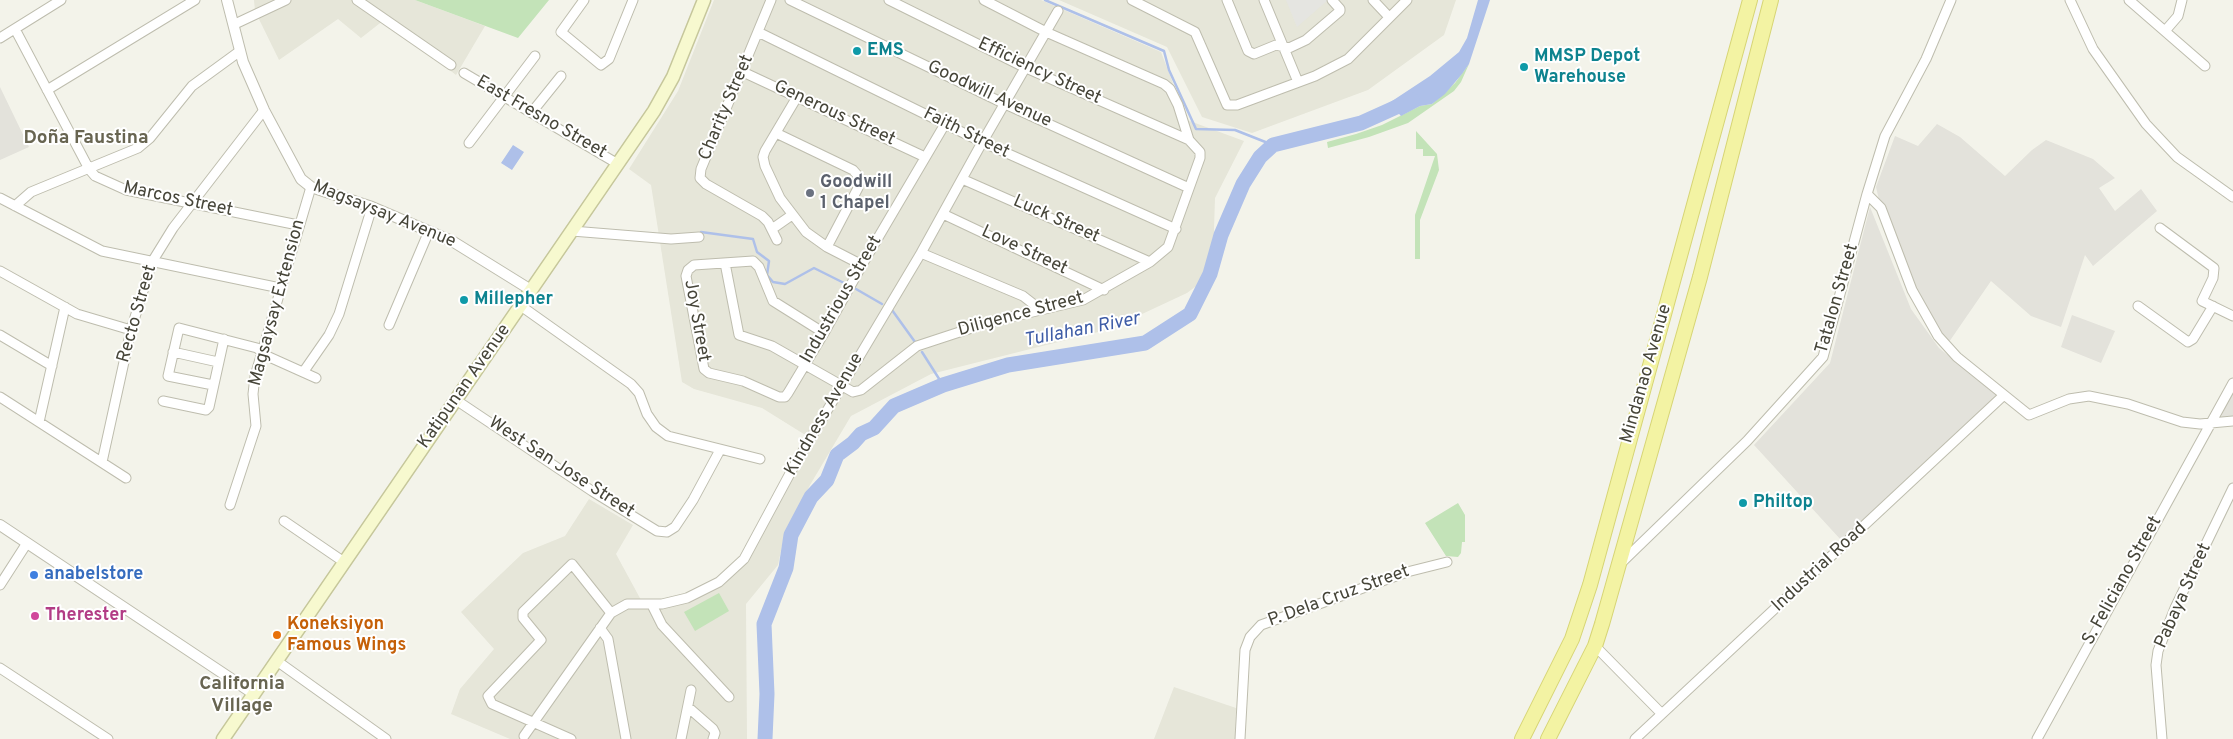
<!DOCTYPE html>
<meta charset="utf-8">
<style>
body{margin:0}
canvas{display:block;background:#f3f3ea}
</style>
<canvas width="2233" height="739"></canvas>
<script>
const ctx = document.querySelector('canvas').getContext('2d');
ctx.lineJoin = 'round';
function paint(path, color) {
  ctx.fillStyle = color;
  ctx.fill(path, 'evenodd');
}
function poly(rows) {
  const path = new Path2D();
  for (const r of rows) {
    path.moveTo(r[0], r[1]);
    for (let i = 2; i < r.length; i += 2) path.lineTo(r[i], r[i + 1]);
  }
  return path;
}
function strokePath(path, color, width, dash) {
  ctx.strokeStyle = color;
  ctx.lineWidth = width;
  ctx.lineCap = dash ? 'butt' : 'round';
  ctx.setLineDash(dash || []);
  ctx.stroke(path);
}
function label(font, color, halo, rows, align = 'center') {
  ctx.font = font + ' Overpass,sans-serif';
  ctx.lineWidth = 4;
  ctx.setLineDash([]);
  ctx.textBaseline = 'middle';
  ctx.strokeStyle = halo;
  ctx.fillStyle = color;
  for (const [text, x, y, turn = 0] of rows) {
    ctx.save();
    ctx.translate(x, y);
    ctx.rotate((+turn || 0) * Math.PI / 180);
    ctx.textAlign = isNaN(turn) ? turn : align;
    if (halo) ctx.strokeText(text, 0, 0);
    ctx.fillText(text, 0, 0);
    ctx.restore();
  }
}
paint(poly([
 [254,0,415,0,485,26,456,75,384,20,361,38,338,19,279,60,255,11],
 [714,0,1041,0,1161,52,1187,120,1244,141,1215,198,1214,229,1216,249,1203,281,1187,293,1110,329,931,374,851,416,810,485,784,536,778,565,746,604,747,739,510,739,451,714,460,689,494,649,461,612,523,553,565,536,589,499,633,525,616,554,641,600,673,600,713,583,735,566,807,436,762,408,694,389,682,382,651,185,629,169,678,91],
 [1059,0,1456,0,1444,35,1368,90,1252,133,1202,117,1167,47],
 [1174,687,1236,708,1235,739,1154,739]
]), '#e6e6d9');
paint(poly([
 [0,87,29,147,0,160],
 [1937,124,1960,137,2005,176,2032,150,2046,140,2093,159,2115,178,2099,188,2115,211,2141,189,2157,211,2093,266,2085,255,2061,327,2031,316,1991,281,1949,342,1925,313,1882,213,1876,187,1895,136,1918,146],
 [1870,207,1911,309,1939,348,1998,396,1841,540,1754,445,1830,363],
 [2072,315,2115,331,2101,363,2061,347],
 [2233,389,2233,417,2223,419,2221,417]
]), '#e3e2db');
paint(poly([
 [415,0,549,0,518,38],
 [1469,64,1461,82,1454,91,1408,123,1369,137,1328,148,1327,142,1356,134,1382,125,1420,106,1432,104,1455,83],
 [1416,131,1437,154,1439,170,1420,220,1420,259,1415,259,1415,215,1435,156,1423,156,1423,149,1416,149],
 [1458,503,1465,515,1465,542,1462,542,1461,553,1458,557,1446,556,1425,523],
 [719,593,729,611,695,631,684,612]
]), '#c3e3b8');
paint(poly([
 [1286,0,1328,0,1297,27]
]), '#e5e5e1');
paint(poly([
 [1478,0,1490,0,1469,64,1462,74,1445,94,1432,104,1420,106,1401,116,1389,103,1430,76,1459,52,1467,38],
 [513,145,524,152,512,170,501,163]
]), '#aec0e9');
strokePath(poly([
 [1045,0,1164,51,1169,70,1196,129,1235,130,1273,145],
 [701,232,753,239,757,252,769,261,767,275,773,282,785,284,814,268,844,283],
 [856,289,882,304],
 [892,310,915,342],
 [922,352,943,385]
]), '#aec0e9', 2.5);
strokePath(poly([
 [765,739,767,694,764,624,786,568,791,535,811,497,827,480,837,455,853,443,861,434,874,428,894,406,943,385,1008,365,1145,343,1190,314,1210,274,1221,235,1243,184,1260,157,1273,145,1361,123,1412,100]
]), '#aec0e9', 15);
const minor = poly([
 [357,0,451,65],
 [584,0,561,32,601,65,609,59,633,0],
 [771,0,701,169,700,178,706,184,762,216,768,222,777,240],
 [790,0,1005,104,1189,188],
 [889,0,1026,68,1189,140],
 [1132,0,1195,32,1227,105,1237,105,1315,76,1348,59,1407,0],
 [1227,0,1248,51,1254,54,1276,45,1289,48,1306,40,1340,11,1340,9,1332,0],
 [1264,0,1298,82],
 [1373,0,1389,17],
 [2070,0,2093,49,2146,124,2177,157,2233,197],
 [2129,0,2205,66],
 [235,24,286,0],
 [15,29,89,169,95,176,126,190,298,225],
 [2165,31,2178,16,2182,0],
 [758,32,982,142,1176,229],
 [0,38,61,0],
 [743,72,925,157],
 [464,73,618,164],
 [47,90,195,0],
 [797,97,765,151,763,157,765,166,780,198,806,232,827,247,862,265],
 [532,112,561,76],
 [776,133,853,170,860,178,858,188,827,247],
 [469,143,535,56],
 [962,179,1150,262],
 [1867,194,1881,208,1912,290,1938,336,1957,357,2029,415,2069,399,2089,396,2128,404,2182,422,2200,424,2233,421],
 [0,198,102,251,280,288],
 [15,206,31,192,138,148,150,138,192,86,240,51],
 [943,214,1104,290],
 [2160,228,2214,268,2213,278,2202,301,2233,316],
 [772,229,792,215],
 [572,231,671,239,699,237],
 [921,253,1023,296,1041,310],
 [725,263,739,335,772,346,853,392,861,390,917,346,990,322,1083,300,1150,262,1168,247,1200,158,1200,152,1189,140,1178,105,1170,89,1164,84,1046,32,984,0],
 [0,271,77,314,131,330],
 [521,306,631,384,639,393,647,414,656,427,668,436,760,459],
 [2138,306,2188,342,2193,339,2213,306],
 [389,325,429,231],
 [824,333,773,301,759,267,753,261,694,265,688,270,686,276,704,369,709,373,743,381,779,397,785,397,788,393,824,333,862,265,945,124],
 [0,335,52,366],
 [173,352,218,362],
 [304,371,329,335,339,314,372,207],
 [213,385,168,376,179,328,257,348,267,356,316,378],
 [0,397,126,478],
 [456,400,592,491,657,531,667,532,675,527,693,500,720,450],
 [163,401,206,410,209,407,224,339],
 [39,422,65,307],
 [102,462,131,330,152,262,173,228,264,110],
 [230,505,256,426,253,394,255,376,311,187],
 [284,521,344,562],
 [1619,565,1747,441,1823,357,1867,194,1885,136,1926,59,1951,0],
 [0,585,27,543],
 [652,605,662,625,729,697],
 [600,628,608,639,626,739],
 [1595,646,1661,713],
 [277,661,386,739],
 [0,668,108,739],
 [689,708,713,729,715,733,713,739],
 [524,736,611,613,627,604,662,604,687,598,719,582,744,559,794,466,921,253,979,148,1058,11],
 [571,739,492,704,488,696,541,640,523,618,523,612,572,564,611,613],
 [681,739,691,690],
 [1240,739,1245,650,1250,637,1261,625,1407,572,1447,562],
 [1635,739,2004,395],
 [2037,739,2233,383],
 [2162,739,2156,665,2158,651,2175,608,2233,488]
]);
const tertiary = poly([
 [227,0,243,62,264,110,301,179,311,187,372,207,452,241,531,290],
 [0,525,254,694]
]);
const secondary = poly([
 [223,739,654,111,673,77,704,0]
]);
const primary = poly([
 [1522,739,1572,639,1590,585,1750,0],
 [1548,739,1595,646,1602,624,1700,277,1771,0]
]);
strokePath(minor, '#bebdae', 11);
strokePath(tertiary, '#bebdae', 12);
strokePath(secondary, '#c6c79b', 15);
strokePath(primary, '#d7d575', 16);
strokePath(minor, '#fff', 9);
strokePath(tertiary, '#fff', 10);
strokePath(secondary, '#f7f9cf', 12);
strokePath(primary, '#f3f3a3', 14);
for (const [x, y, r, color] of [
 [857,51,5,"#0f9aa8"],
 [1524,67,5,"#0f9aa8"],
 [810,193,5,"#6b7280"],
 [464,300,5,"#0f9aa8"],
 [1743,503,5,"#0f9aa8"],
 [34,575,5,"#3f7fe0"],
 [35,616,5,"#d1479c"],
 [277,635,5,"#e8710a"]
]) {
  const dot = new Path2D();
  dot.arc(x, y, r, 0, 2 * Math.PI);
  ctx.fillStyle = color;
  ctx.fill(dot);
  strokePath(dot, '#fff', 2);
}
label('bold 18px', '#0d838f', '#fff', [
 ["EMS",867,51],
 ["MMSP Depot",1534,57],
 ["Warehouse",1534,78],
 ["Millepher",474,300],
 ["Philtop",1753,503]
], 'left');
label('18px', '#464539', '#fff', [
 ["Efficiency Street",1039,72,25],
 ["Goodwill Avenue",989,95,25],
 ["Charity Street",727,108,-67],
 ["Generous Street",834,114,25],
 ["East Fresno Street",541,118,30],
 ["Faith Street",966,134,26],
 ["Marcos Street",178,200,12],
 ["Magsaysay Avenue",384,215,22],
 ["Luck Street",1056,220,24],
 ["Love Street",1024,251,25],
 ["Tatalon Street",1838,299,-74],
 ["Industrious Street",842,300,-60],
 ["Magsaysay Extension",278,303,-75],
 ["Recto Street",138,314,-74],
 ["Diligence Street",1021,315,-15],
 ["Joy Street",696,321,80],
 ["Mindanao Avenue",1647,374,-74],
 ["Katipunan Avenue",465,387,-55],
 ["Kindness Avenue",825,415,-60],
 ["West San Jose Street",561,468,33],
 ["Industrial Road",1820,568,-43],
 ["S. Feliciano Street",2123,581,-61],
 ["Pabaya Street",2184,596,-66],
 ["P. Dela Cruz Street",1339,597,-20]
]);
label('bold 18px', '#5b616d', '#fff', [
 ["Goodwill",820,183],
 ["1 Chapel",820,204]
], 'left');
label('bold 18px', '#366cbe', '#fff', [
 ["anabelstore",44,575]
], 'left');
label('bold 18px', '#b23c85', '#fff', [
 ["Therester",45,616]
], 'left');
label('bold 18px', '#c56008', '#fff', [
 ["Koneksiyon",287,625],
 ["Famous Wings",287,646]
], 'left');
label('bold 19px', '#686551', '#fff', [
 ["Doña Faustina",86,139],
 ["California",242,685],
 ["Village",242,707]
]);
label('italic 19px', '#3e5ca6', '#fff', [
 ["Tullahan River",1082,331,-11]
]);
</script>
